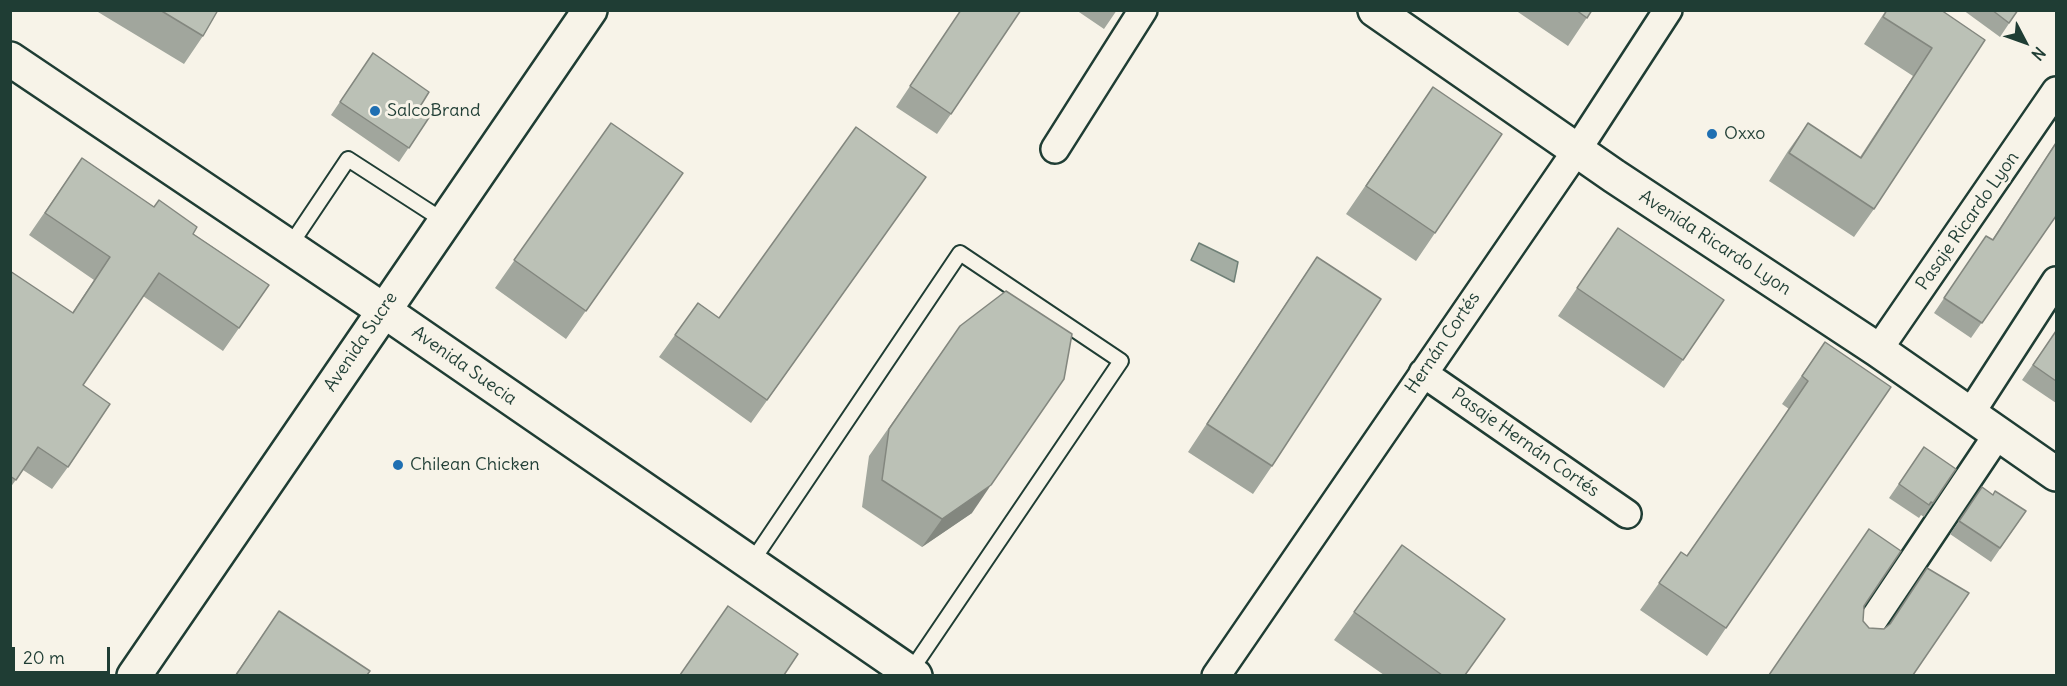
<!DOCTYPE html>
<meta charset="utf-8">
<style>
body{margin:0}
#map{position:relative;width:2067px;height:686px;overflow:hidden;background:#f7f3e8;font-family:Delius,sans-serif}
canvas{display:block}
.frame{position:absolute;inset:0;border:12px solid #1f3d34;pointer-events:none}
.north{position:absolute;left:1995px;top:12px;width:60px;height:60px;-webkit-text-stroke:4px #f7f3e8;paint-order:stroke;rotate:131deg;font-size:16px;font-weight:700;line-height:24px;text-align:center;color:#1f3d34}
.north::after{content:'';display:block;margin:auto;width:21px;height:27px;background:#1f3d34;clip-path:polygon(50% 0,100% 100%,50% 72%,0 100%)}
.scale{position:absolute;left:12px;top:647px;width:98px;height:27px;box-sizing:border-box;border:3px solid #1f3d34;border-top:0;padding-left:8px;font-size:18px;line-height:21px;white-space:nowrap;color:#1f3d34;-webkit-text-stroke:4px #f7f3e8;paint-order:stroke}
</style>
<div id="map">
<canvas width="2067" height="686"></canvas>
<div class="frame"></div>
<div class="north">N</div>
<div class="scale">20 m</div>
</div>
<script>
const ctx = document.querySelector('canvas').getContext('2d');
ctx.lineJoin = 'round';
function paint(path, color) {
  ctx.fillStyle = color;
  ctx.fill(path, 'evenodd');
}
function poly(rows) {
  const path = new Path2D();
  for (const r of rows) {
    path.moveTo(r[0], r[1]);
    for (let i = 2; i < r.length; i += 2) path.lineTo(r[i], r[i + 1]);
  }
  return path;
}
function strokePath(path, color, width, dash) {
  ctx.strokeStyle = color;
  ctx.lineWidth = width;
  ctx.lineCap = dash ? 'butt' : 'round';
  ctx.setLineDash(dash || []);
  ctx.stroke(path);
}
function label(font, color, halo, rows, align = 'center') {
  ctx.font = font + ' Delius,sans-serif';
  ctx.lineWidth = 6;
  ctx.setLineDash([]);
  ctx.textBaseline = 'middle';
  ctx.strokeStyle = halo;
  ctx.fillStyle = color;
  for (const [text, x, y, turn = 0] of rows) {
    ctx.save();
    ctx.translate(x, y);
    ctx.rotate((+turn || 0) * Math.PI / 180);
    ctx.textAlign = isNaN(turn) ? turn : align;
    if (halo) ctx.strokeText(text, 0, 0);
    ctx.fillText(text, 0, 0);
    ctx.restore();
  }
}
const water = poly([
 [1199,243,1238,262,1234,282,1191,260,1199,243]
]);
paint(water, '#a4ada3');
strokePath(water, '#6f8077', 1.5);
const lane = poly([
 [289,247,348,159,444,221],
 [751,563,960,253,1121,361,910,672]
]);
const street = poly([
 [1055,149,1143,10],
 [1878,350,2056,91],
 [1423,373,1627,514],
 [1970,414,2056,281],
 [1868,628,1998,434],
 [1216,676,1577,150,1668,10]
]);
const secondary = poly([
 [1375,10,1614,176,1878,350,2056,474],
 [10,59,383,310,915,676],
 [134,676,590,10]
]);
strokePath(lane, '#1f3d34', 18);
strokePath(street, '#1f3d34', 32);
strokePath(secondary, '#1f3d34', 38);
strokePath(lane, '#f7f3e8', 14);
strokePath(street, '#f7f3e8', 27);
strokePath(secondary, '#f7f3e8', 33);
paint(poly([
 [99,10,218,10,203,36,184,64,98,12],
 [961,10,951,114,937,134,896,107],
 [1076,10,1117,10,1104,29],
 [1515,10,1592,10,1568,46],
 [1886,10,1941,10,1985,40,1874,209,1854,237,1769,181,1788,151,1808,123,1860,157,1913,76,1864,44],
 [1963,10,2018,10,2000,37],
 [373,53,421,105,432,113,399,162,331,115],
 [1433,87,1435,233,1416,261,1346,214],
 [611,123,683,173,566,339,495,288],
 [2056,142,2056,216,1971,338,1934,313,1986,236,1992,240],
 [82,158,269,285,223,351,143,296,83,385,68,467,52,489,23,470,10,488,10,271,72,313,94,280,29,235],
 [926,177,751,423,659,357,698,303,719,318],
 [1618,228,1683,360,1664,388,1558,316],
 [1317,257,1272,466,1253,494,1188,452,1298,285],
 [960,326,972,513,922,547,862,507,869,456],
 [2056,331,2056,403,2022,380],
 [1825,342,1726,628,1707,656,1640,610,1681,552,1687,556,1789,409,1782,404],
 [1924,447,1956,469,1924,517,1921,515,1919,518,1889,498],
 [1982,487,1993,495,2026,511,1991,562,1950,534],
 [1402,545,1465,675,1384,675,1334,640],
 [279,611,367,675,235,675]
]), '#a1a69d');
paint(poly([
 [991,485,972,513,922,547,942,519]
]), '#83877f');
const building = poly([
 [160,10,218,10,203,36,160,10],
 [961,10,1021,10,951,114,910,86,961,10],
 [1576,10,1592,10,1587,18,1576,10],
 [1887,10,1941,10,1985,40,1874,209,1789,153,1808,123,1861,158,1932,48,1883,17,1887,10],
 [1992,10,2018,10,2009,23,1992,10],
 [373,53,429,92,421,105,432,113,409,148,340,102,373,53],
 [1433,87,1502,134,1435,233,1366,186,1433,87],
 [611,123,683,173,586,311,514,260,611,123],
 [856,127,926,177,767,400,675,335,698,303,719,318,856,127],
 [2056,143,2056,216,1982,323,1944,298,1986,236,1993,240,2056,143],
 [82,158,154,207,159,200,197,227,193,234,269,285,239,328,159,273,83,385,110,404,68,467,38,447,16,480,10,476,10,271,73,313,110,257,45,213,82,158],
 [1618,228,1724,300,1683,360,1577,288,1618,228],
 [1317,257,1381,299,1272,466,1207,424,1317,257],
 [1006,291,1072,334,1064,379,991,485,942,519,882,480,889,429,960,326,1006,291],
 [2056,331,2056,381,2033,365,2056,331],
 [1825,342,1891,387,1726,628,1659,583,1681,552,1687,556,1776,428,1808,381,1802,376,1825,342],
 [1924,447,1956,469,1933,503,1931,502,1929,505,1899,484,1924,447],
 [1982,487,1993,495,1995,491,2026,511,2000,548,1959,521,1982,487],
 [1869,529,1901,551,1864,606,1863,621,1869,628,1884,629,1890,624,1927,568,1969,593,1913,675,1769,675,1869,529],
 [1402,545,1505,619,1465,675,1442,675,1354,612,1402,545],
 [728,606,798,654,784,675,680,675,728,606],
 [279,611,370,671,367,675,236,675,279,611]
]);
paint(building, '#bbc1b6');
strokePath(building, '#83877f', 1.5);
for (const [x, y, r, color] of [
 [375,111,6,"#1f6fb2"],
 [1712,134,6,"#1f6fb2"],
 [398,465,6,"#1f6fb2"]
]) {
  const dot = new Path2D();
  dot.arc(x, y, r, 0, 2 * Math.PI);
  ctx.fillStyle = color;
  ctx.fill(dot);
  strokePath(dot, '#f7f3e8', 2);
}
label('18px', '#1f3d34', '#f7f3e8', [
 ["SalcoBrand",387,111],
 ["Oxxo",1724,134],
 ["Chilean Chicken",410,465]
], 'left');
label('18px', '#1f3d34', '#f7f3e8', [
 ["Pasaje Ricardo Lyon",1968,221,-55],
 ["Avenida Ricardo Lyon",1715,243,33],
 ["Avenida Sucre",361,342,-56],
 ["Hernán Cortés",1443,343,-56],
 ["Avenida Suecia",464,366,35],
 ["Pasaje Hernán Cortés",1525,443,35]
]);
</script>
